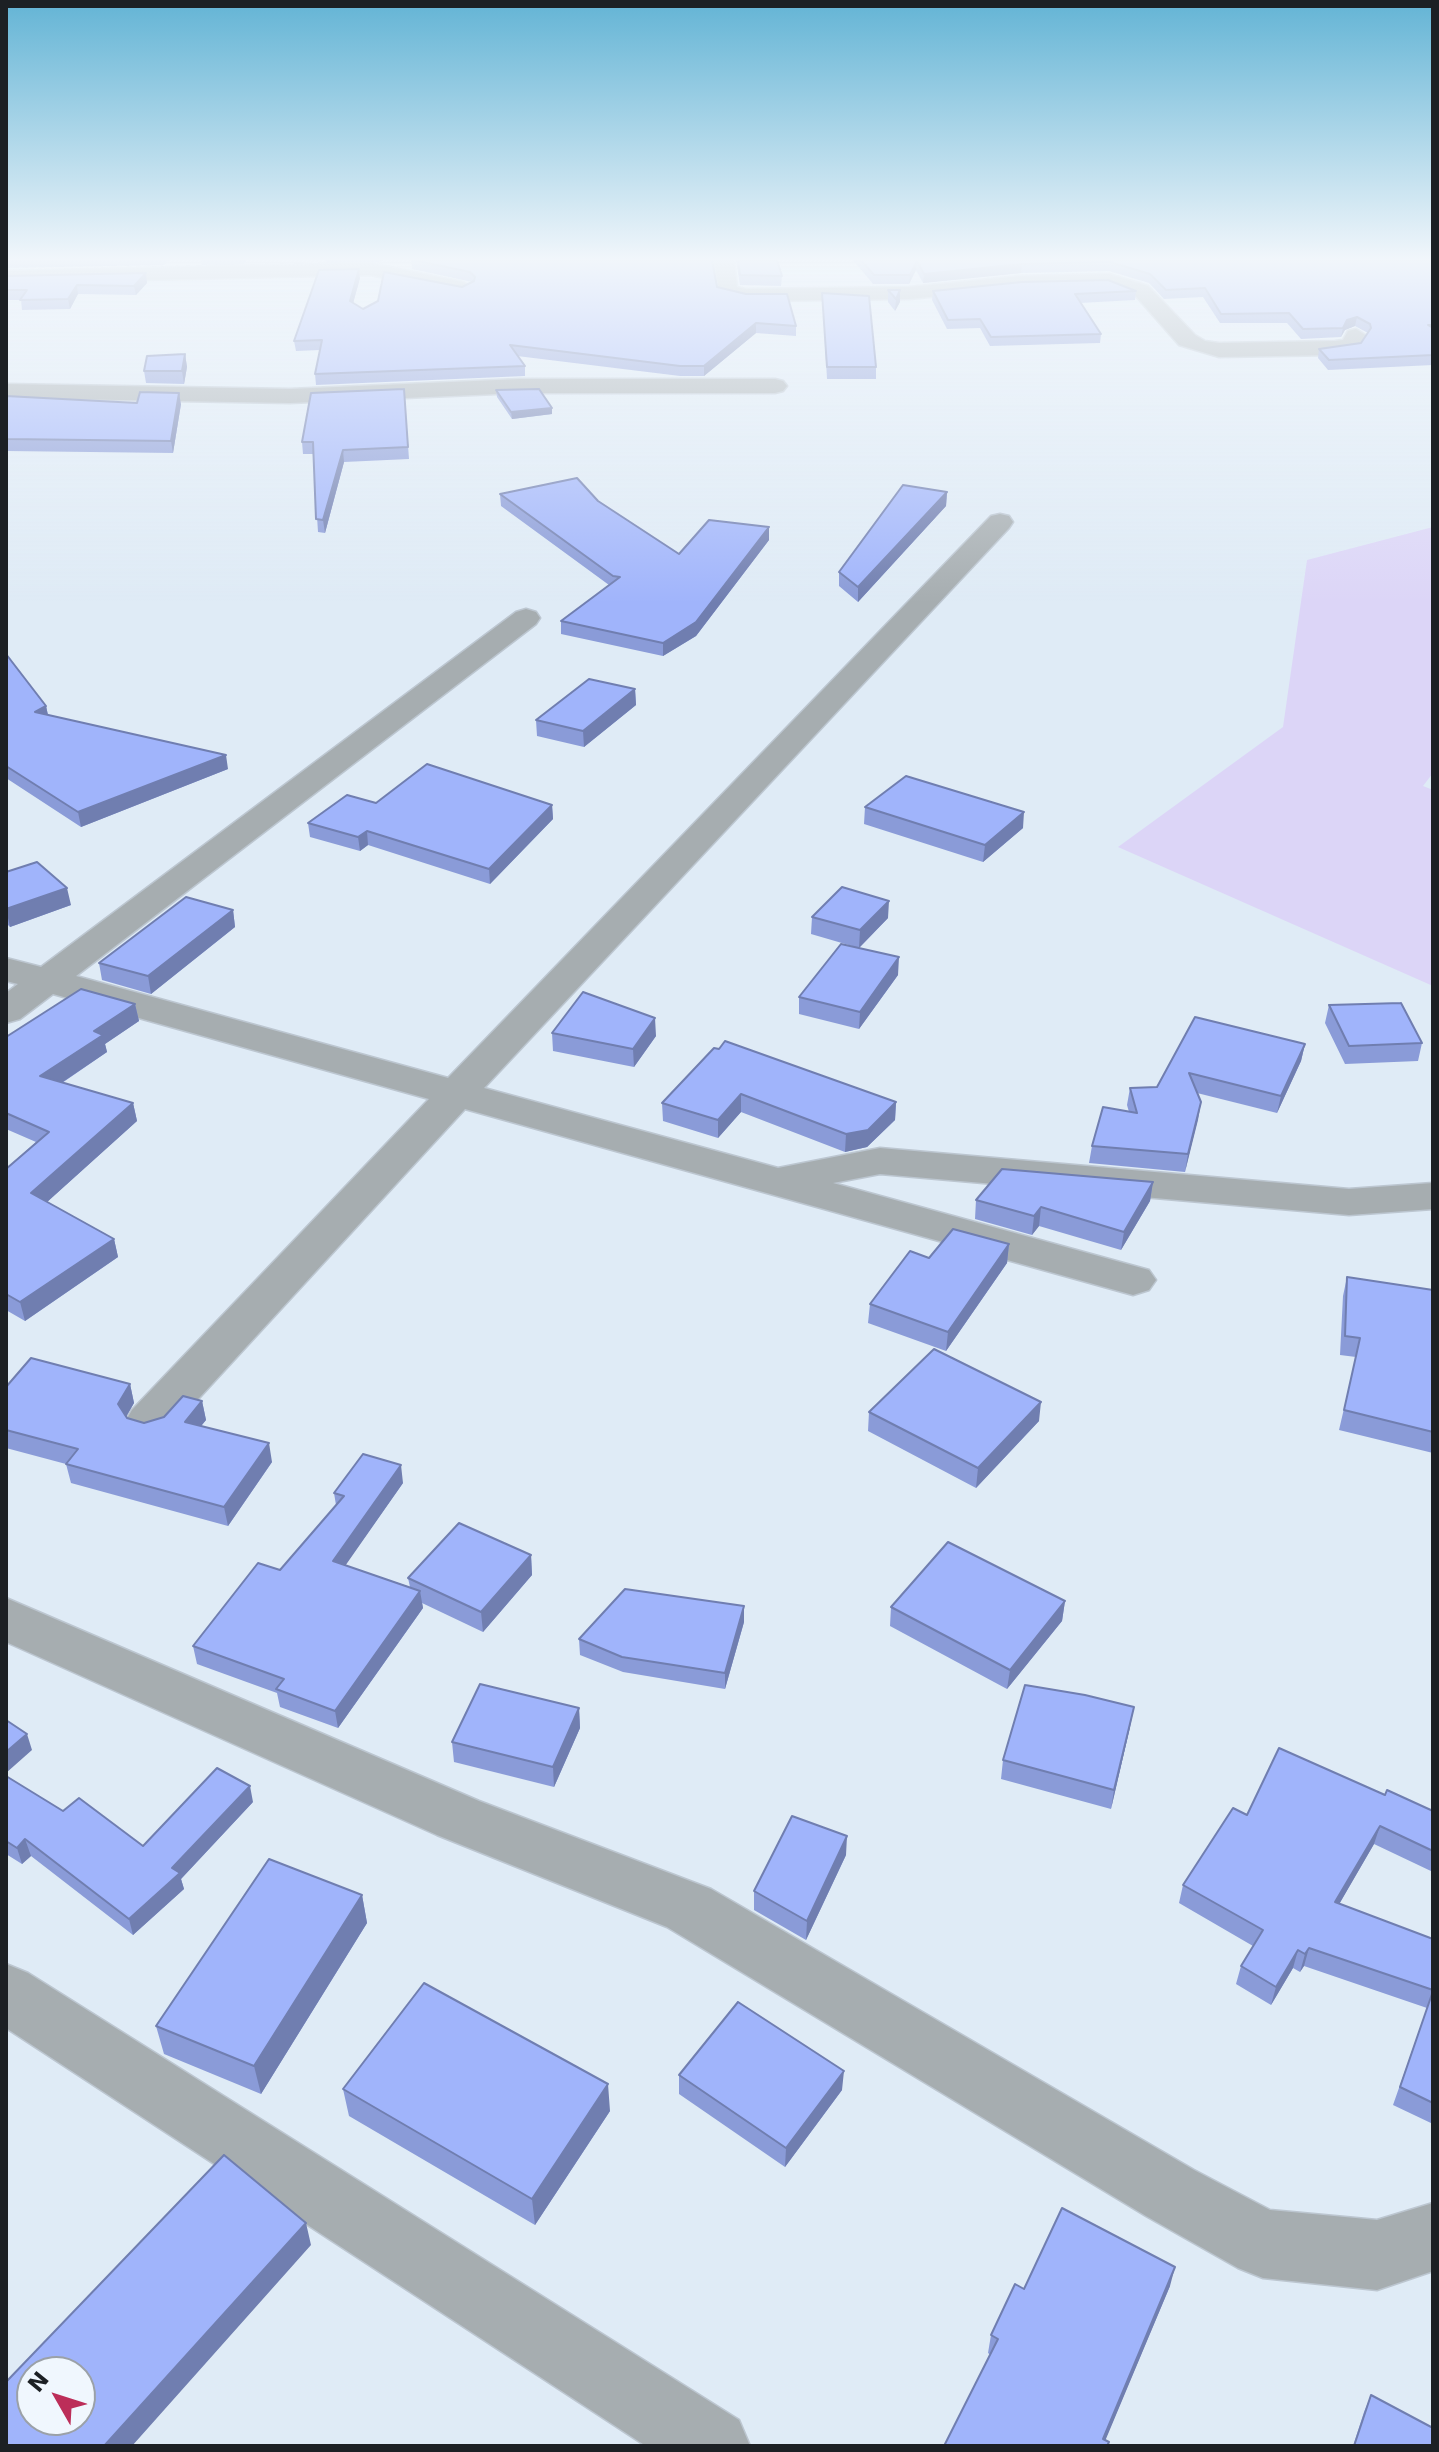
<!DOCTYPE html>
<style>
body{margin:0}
#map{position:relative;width:1439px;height:2452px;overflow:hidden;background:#dfebf6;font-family:"DejaVu Sans",sans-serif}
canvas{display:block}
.frame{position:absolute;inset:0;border:8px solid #1c2024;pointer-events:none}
.north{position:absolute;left:16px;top:2356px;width:80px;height:80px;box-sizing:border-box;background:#f0f7fe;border:2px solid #9ba1a7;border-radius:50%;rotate:309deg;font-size:22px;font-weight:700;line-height:32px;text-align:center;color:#1c2024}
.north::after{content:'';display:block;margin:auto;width:28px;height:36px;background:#bc2e59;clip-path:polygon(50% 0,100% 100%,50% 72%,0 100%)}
</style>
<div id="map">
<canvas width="1439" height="2452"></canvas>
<div class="frame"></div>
<div class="north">N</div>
</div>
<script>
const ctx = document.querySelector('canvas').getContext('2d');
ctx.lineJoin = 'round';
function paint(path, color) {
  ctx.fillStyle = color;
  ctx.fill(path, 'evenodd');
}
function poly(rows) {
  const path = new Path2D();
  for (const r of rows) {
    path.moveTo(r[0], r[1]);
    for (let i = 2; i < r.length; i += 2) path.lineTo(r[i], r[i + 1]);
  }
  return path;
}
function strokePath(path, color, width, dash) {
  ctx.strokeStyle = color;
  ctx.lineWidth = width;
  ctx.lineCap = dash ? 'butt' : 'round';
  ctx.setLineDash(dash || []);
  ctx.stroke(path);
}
paint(poly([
 [1433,527,1433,773,1423,786,1433,790,1433,986,1118,847,1283,727,1307,560]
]), '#dcd5f7');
const minor = poly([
 [714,260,734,260,737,287,746,289,909,287,1021,276,1109,274,1148,286,1195,335,1205,341,1219,343,1335,341,1343,340,1348,331,1356,329,1367,336,1359,350,1335,355,1219,357,1179,345,1134,294,1108,286,1021,288,909,299,746,301,720,296,714,260],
 [370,263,463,282,473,288,463,294,370,275,6,283,6,271,370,263],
 [520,379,775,379,783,381,787,386,783,391,775,393,520,393,290,403,6,398,6,384,290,389,520,379],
 [1000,514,1009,516,1013,522,1009,528,484,1088,778,1168,880,1148,1349,1189,1433,1183,1433,1209,1349,1215,880,1174,833,1183,1149,1270,1156,1280,1149,1290,1133,1295,465,1109,166,1434,149,1439,132,1434,125,1422,132,1410,429,1099,53,994,20,1019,6,1023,6,993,18,984,6,981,6,958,41,967,516,612,526,609,536,612,540,618,536,624,76,976,448,1078,991,516,1000,514],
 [6,1598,479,1801,711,1889,1194,2170,1270,2210,1377,2220,1433,2203,1433,2271,1377,2290,1263,2278,1238,2268,1146,2216,667,1927,437,1835,6,1642,6,1598],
 [6,1964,28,1973,739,2420,750,2446,646,2446,6,2028,6,1964]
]);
strokePath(minor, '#bcc6d0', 3);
paint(minor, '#a6adb0');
paint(poly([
 [6,260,169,260,164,265,6,268],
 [201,260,246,260,244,264,202,265],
 [326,260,384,260,378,262,326,263],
 [411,260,717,287,796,326,796,336,756,333,704,376,680,376,517,356,525,366,525,376,316,385,315,374,320,350,296,351,294,341,360,278,353,303,363,309,462,287,472,282,412,269],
 [736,260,777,260,782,276,781,286,740,285],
 [853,260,1433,260,1433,365,1328,370,1318,358,1319,349,1361,343,1368,333,1355,326,1345,330,1341,337,1301,339,1287,323,1220,323,1203,297,1164,299,1149,283,1109,271,1021,273,923,283,916,270,909,284,873,284],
 [6,276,147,283,136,295,78,294,70,309,22,310,21,300,6,300],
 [888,290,900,290,900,302,895,311,888,302],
 [933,291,1136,291,1135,300,1080,303,1101,334,1100,343,990,346,980,328,947,329,932,300],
 [822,293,876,367,876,379,827,379],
 [185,354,187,367,184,384,146,383,144,371],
 [404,389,409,459,344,462,325,533,318,532,313,454,303,454,302,442],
 [496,390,552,408,552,414,512,419,497,397],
 [6,396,137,403,181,404,173,453,6,451],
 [947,492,946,506,858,602,839,586,839,572],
 [500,494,598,501,679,554,769,540,696,636,663,656,561,634,561,621,609,585,501,506],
 [6,654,46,706,48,715,228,769,81,827,6,778],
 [635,689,636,705,584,747,537,736,536,720],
 [376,803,552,805,553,819,490,884,368,845,360,851,310,837,308,823],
 [865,807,1023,828,983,862,864,824],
 [6,872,71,905,10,927,6,923],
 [233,910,235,927,151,994,102,980,99,963],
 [812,917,888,918,859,948,811,934],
 [898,975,859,1029,799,1014,799,997],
 [135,1004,139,1021,105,1044,107,1052,62,1083,133,1103,137,1121,47,1202,114,1239,118,1257,25,1321,6,1310,6,1169,36,1142,6,1129,6,1037],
 [1329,1005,1422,1043,1418,1061,1345,1064,1325,1023],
 [1195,1017,1305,1044,1301,1061,1277,1113,1197,1093,1201,1102,1185,1172,1089,1163,1092,1146,1129,1112,1127,1105,1130,1088,1157,1087],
 [552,1033,656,1036,634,1067,553,1051],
 [714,1048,896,1102,895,1120,867,1147,845,1152,741,1112,718,1138,663,1121,662,1103],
 [1153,1182,1150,1201,1121,1250,1039,1226,1032,1235,975,1219,976,1200],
 [1009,1244,1007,1263,946,1351,868,1323,870,1304,929,1258],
 [1347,1277,1433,1290,1433,1453,1339,1430,1356,1357,1340,1355,1343,1296],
 [130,1384,134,1403,126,1417,144,1423,164,1417,202,1401,206,1420,201,1426,272,1462,228,1526,71,1483,66,1464,6,1448,6,1387],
 [869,1412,1039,1421,976,1488,868,1431],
 [403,1483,345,1565,410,1587,408,1578,531,1555,532,1575,483,1632,422,1603,423,1608,338,1728,280,1707,277,1693,197,1664,193,1646,280,1570,336,1505,334,1493],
 [1065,1601,1062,1621,1007,1689,890,1626,891,1607],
 [744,1622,725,1689,623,1672,580,1655,579,1639],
 [579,1708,580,1728,554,1787,454,1762,452,1742],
 [1130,1727,1111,1809,1001,1779,1003,1760],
 [6,1776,63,1811,143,1846,253,1802,181,1879,184,1889,133,1935,31,1856,22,1864,6,1854],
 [1385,1795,1433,1811,1433,1872,1374,1844,1339,1904,1433,1939,1433,2124,1393,2105,1427,2008,1304,1966,1300,1972,1293,1968,1271,2005,1236,1984,1241,1966,1253,1946,1179,1903,1183,1885,1247,1815],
 [846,1855,806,1940,754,1910,754,1891],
 [362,1895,367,1923,261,2094,164,2054,156,2026],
 [679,2075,842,2090,785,2167,679,2094],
 [343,2089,610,2111,535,2225,349,2116],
 [1170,2286,1105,2440,988,2353,991,2335,1024,2289],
 [1371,2395,1433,2446,1353,2446,1364,2412]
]), '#8a9bd8');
paint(poly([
 [917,261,916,270,909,284,910,275],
 [1022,264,1021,273,923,283,924,274],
 [359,269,360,278,351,311,350,301],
 [146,273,147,283,136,295,134,286],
 [77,285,78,294,70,309,68,299],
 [900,290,900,302,895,311,896,299],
 [1357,317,1355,326,1345,330,1341,337,1343,328,1347,320],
 [756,323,756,333,704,376,704,366],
 [185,354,187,367,184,384,182,371],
 [179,393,181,404,173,453,171,441],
 [552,408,552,414,512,419,511,412],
 [343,450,344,462,325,533,323,520],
 [947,492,946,506,858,602,858,587],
 [769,527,769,540,696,636,663,656,663,643],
 [635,689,636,705,584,747,583,731],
 [46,706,49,720,35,712],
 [226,755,228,769,81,827,78,812],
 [552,805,553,819,490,884,489,869],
 [1024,812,1023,828,983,862,985,845],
 [367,831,368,845,360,851,358,837],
 [67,888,71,905,10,927,6,909],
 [889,901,888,918,859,948,860,930],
 [233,910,235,927,151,994,148,976],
 [899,957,898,975,859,1029,860,1012],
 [135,1004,139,1021,105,1044,107,1052,45,1094,40,1076,94,1031],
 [655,1018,656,1036,634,1067,633,1049],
 [1305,1044,1301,1061,1277,1113,1281,1096],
 [741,1094,741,1112,718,1138,718,1120],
 [896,1102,895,1120,867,1147,845,1152,846,1134],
 [1201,1102,1198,1120,1185,1172,1188,1154],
 [133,1103,137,1121,36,1212,31,1193],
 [1153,1182,1150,1201,1121,1250,1124,1232],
 [1041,1207,1039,1226,1032,1235,1034,1216],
 [114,1239,118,1257,25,1321,20,1302],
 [1009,1244,1007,1263,946,1351,948,1332],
 [130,1384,134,1403,122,1424,118,1404],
 [202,1401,206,1420,189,1441,185,1422],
 [1041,1402,1039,1421,976,1488,978,1468],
 [269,1443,272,1462,228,1526,224,1507],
 [401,1465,403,1483,336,1579,333,1561],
 [531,1555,532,1575,483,1632,481,1612],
 [420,1591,423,1608,338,1728,335,1711],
 [1065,1601,1062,1621,1007,1689,1010,1670],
 [744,1606,744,1622,725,1689,725,1673],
 [1134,1707,1130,1727,1111,1809,1114,1790],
 [579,1708,580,1728,554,1787,553,1767],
 [27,1734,32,1750,6,1773,6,1752],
 [250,1786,253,1802,181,1879,184,1889,133,1935,129,1919,172,1868],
 [1380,1826,1374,1844,1330,1920,1335,1902],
 [847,1836,846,1855,806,1940,807,1921],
 [25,1839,31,1856,22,1864,17,1848],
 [362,1895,367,1923,261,2094,254,2066],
 [1309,1948,1304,1966,1300,1972,1305,1954],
 [1298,1950,1293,1968,1271,2005,1276,1987],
 [844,2071,842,2090,785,2167,786,2148],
 [608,2084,610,2111,535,2225,532,2199],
 [306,2223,311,2245,132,2446,104,2446],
 [1175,2267,1170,2286,1103,2446,1103,2439]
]), '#707eb0');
const building = poly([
 [413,260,712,260,717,287,746,294,787,294,796,326,756,323,704,366,680,366,510,345,525,366,315,374,322,340,294,341,319,270,359,269,350,301,363,309,378,301,384,272,462,287,474,281,475,277,470,272,413,260],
 [738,260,777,260,782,276,740,275,738,260],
 [861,260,1433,260,1433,325,1428,325,1433,328,1433,355,1329,360,1319,349,1361,343,1371,328,1370,324,1357,317,1347,320,1343,328,1303,329,1289,313,1221,314,1205,288,1166,290,1150,274,1110,262,1022,264,924,274,917,261,910,275,874,275,861,260],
 [146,273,134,286,77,285,68,299,20,300,27,290,6,290,6,276,146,273],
 [1108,280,1136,291,1075,294,1101,334,991,337,980,319,948,320,933,291,1022,282,1108,280],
 [888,290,900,290,896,299,888,290],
 [822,293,869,296,876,367,827,367,822,293],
 [185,354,182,371,144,371,147,356,185,354],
 [404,389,408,447,343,450,323,520,316,519,313,442,302,442,311,393,404,389],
 [539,389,552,408,511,412,496,390,539,389],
 [140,392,179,393,171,441,6,439,6,396,137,403,140,392],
 [577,478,598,501,679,554,709,520,769,527,696,622,663,643,561,621,620,577,613,576,500,494,577,478],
 [903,485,947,492,858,587,839,572,903,485],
 [6,654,46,706,35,712,226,755,78,812,6,766,6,654],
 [589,679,635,689,583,731,536,720,589,679],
 [427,764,552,805,489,869,367,831,358,837,308,823,347,795,376,803,427,764],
 [906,776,1024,812,985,845,865,807,906,776],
 [37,862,67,888,6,909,6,872,37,862],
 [842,887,889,901,860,930,812,917,842,887],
 [186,897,233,910,148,976,99,963,186,897],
 [841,944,899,957,860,1012,799,997,841,944],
 [81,989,135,1004,94,1031,103,1035,40,1076,133,1103,31,1193,114,1239,20,1302,6,1294,6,1169,49,1132,6,1113,6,1037,81,989],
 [583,992,655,1018,633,1049,552,1033,583,992],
 [1401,1003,1422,1043,1349,1046,1329,1005,1401,1003],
 [1195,1017,1305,1044,1281,1096,1189,1073,1201,1102,1188,1154,1092,1146,1103,1107,1137,1113,1130,1088,1157,1087,1195,1017],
 [725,1041,896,1102,868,1130,846,1134,741,1094,718,1120,662,1103,714,1048,719,1049,725,1041],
 [1002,1169,1153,1182,1124,1232,1041,1207,1034,1216,976,1200,1002,1169],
 [953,1229,1009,1244,948,1332,870,1304,910,1251,929,1258,953,1229],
 [1347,1277,1433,1290,1433,1432,1344,1410,1360,1338,1345,1336,1347,1277],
 [934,1349,1041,1402,978,1468,869,1412,934,1349],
 [31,1358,130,1384,118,1404,127,1418,144,1423,164,1417,183,1396,202,1401,185,1422,269,1443,224,1507,66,1464,78,1449,6,1430,6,1387,31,1358],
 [363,1454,401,1465,333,1561,420,1591,335,1711,276,1689,284,1679,193,1646,258,1563,280,1570,344,1496,334,1493,363,1454],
 [459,1523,531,1555,481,1612,408,1578,459,1523],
 [948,1542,1065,1601,1010,1670,891,1607,948,1542],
 [625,1589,744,1606,725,1673,622,1657,579,1639,625,1589],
 [480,1684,579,1708,553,1767,452,1742,480,1684],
 [1025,1685,1085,1695,1134,1707,1114,1790,1003,1760,1025,1685],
 [6,1720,27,1734,6,1752,6,1720],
 [1279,1748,1385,1795,1387,1790,1433,1811,1433,1851,1380,1826,1335,1902,1433,1939,1433,1990,1309,1948,1305,1954,1298,1950,1276,1987,1241,1966,1263,1930,1183,1885,1233,1808,1247,1815,1279,1748],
 [217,1768,250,1786,172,1868,180,1873,129,1919,25,1839,17,1848,6,1841,6,1776,63,1811,79,1798,143,1846,217,1768],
 [792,1816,847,1836,807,1921,754,1891,792,1816],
 [269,1859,362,1895,254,2066,156,2026,269,1859],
 [424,1983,608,2084,532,2199,343,2089,424,1983],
 [1433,1991,1433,2103,1400,2087,1433,1991],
 [738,2002,844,2071,786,2148,679,2075,738,2002],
 [224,2155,306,2223,104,2446,6,2446,6,2382,224,2155],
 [32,2372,80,2372,80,2420,32,2420,32,2372],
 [1062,2208,1175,2267,1103,2439,1109,2442,1107,2446,944,2446,998,2339,991,2335,1015,2284,1024,2289,1062,2208],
 [1371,2395,1433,2428,1433,2446,1354,2446,1371,2395]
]);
paint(building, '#a0b4fb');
strokePath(building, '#707eb0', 2);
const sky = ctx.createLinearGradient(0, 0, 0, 603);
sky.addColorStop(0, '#63b4d5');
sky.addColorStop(0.43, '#f1f6fb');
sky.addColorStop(1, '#f1f6fb00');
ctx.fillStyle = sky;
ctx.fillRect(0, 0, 1439, 603);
</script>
